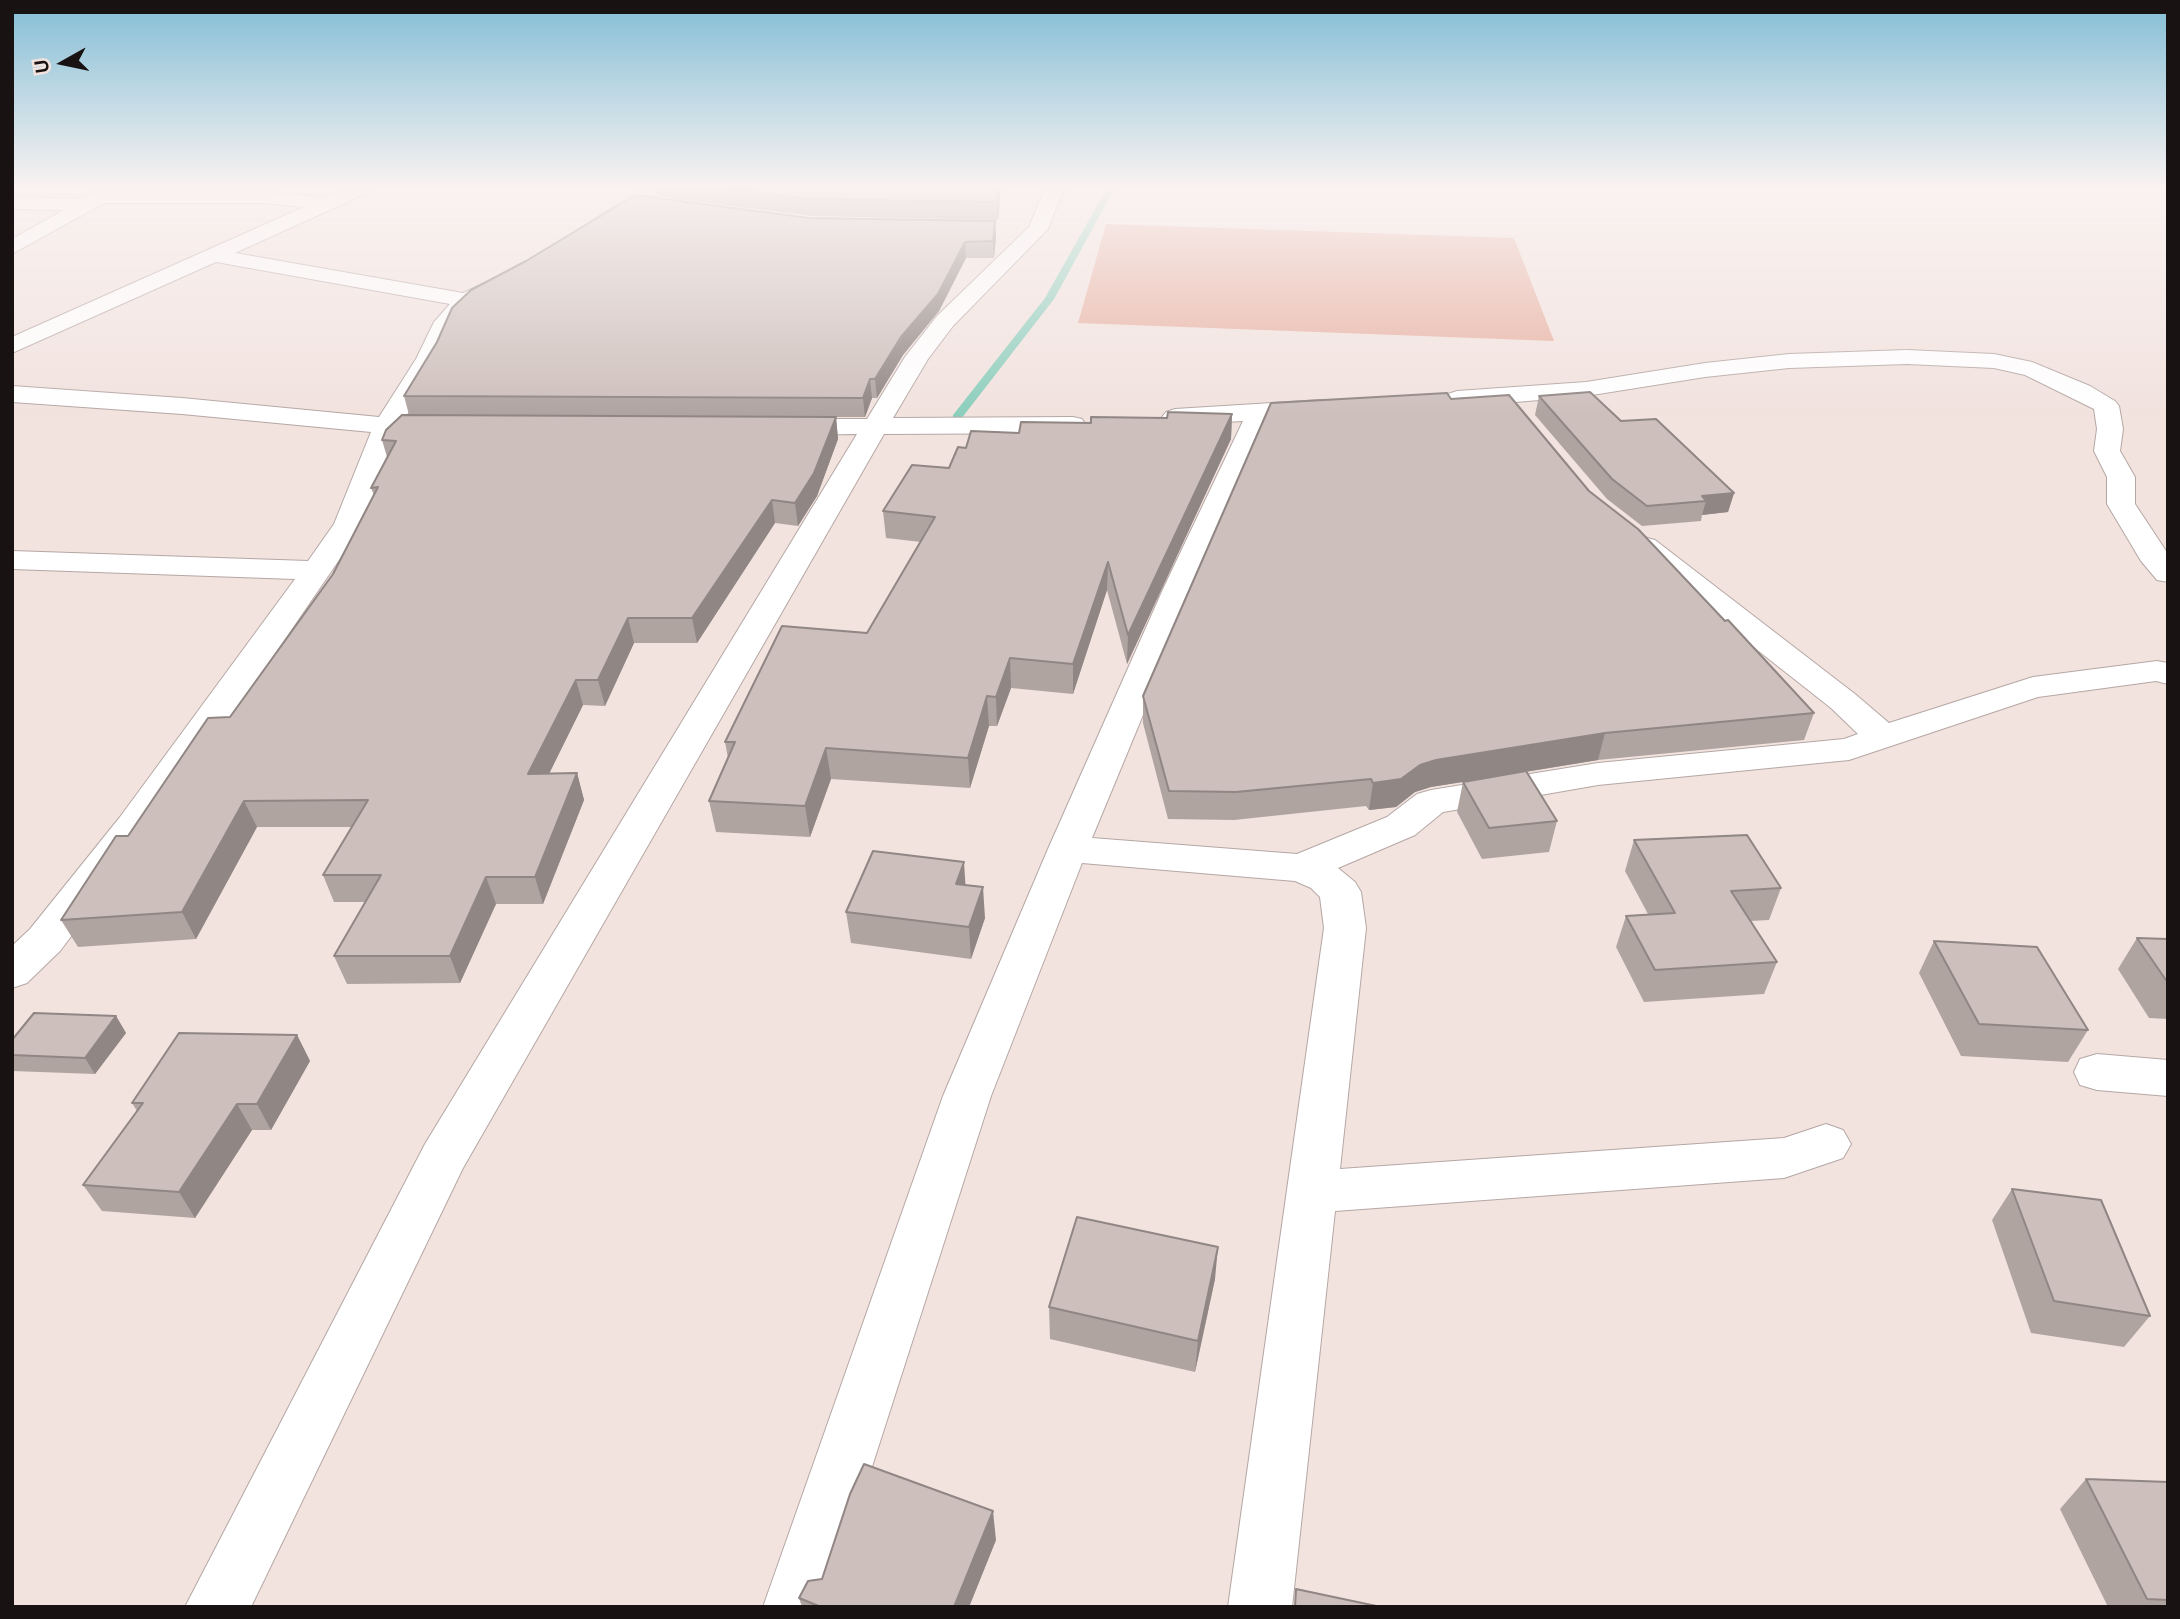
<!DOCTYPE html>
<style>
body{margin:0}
#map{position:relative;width:2180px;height:1619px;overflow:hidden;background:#f2e3df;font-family:Figtree,sans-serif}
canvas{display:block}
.frame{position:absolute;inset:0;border:14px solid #181312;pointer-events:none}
.north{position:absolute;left:28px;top:28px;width:70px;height:70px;-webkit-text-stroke:5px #f2e3df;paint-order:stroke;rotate:261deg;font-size:19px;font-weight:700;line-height:28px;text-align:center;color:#181312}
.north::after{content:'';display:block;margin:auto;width:24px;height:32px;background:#181312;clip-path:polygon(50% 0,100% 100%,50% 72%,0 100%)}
</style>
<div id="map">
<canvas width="2180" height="1619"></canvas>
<div class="frame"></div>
<div class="north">U</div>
</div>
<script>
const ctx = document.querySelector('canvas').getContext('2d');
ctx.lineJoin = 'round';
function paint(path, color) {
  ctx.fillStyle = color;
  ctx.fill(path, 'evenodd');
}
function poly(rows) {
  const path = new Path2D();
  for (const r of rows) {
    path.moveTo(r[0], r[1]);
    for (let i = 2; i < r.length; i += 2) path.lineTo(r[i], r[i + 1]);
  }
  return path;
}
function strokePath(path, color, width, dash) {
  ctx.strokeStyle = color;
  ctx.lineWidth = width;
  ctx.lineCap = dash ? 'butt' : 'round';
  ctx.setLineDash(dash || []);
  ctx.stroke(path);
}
paint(poly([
 [1106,224,1514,238,1554,341,1078,323]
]), '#e7b0a1');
paint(poly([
 [1107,188,1115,188,1054,299,961,419,953,419,953,415,1045,298,1107,188]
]), '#8ccebc');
const minor = poly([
 [103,188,125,188,123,191,263,191,324,198,347,188,371,188,369,192,235,253,463,293,489,281,497,283,500,288,497,293,474,305,455,324,440,359,405,418,452,420,456,426,452,432,397,434,363,525,274,655,148,835,60,951,27,983,12,988,12,946,30,929,120,817,295,579,12,569,12,551,308,561,334,524,371,432,182,414,12,402,12,386,182,398,379,417,416,359,434,322,450,304,216,262,12,353,12,337,304,207,263,203,104,203,12,254,12,239,64,210,12,209,12,197,83,199,103,188],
 [641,188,662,188,606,229,592,229,589,225,592,221,641,188],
 [1049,188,1068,188,1060,198,1048,229,953,326,928,359,893,418,1073,417,1082,419,1086,425,1082,431,1073,433,884,434,463,1168,251,1607,185,1607,425,1144,857,434,786,435,777,433,773,427,777,421,786,419,867,419,905,357,937,316,1029,227,1042,196,1049,188],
 [1907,350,1994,354,2032,362,2090,386,2115,401,2119,406,2123,429,2120,451,2135,477,2135,504,2168,554,2168,582,2157,580,2141,561,2107,504,2107,477,2094,451,2097,429,2094,409,2025,375,1994,368,1907,364,1789,368,1705,377,1586,396,1457,407,1448,404,1444,399,1448,394,1457,391,1586,382,1705,363,1789,354,1907,350],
 [1321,400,1330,403,1334,408,1330,413,1269,419,1196,587,1092,838,1297,854,1387,817,1417,794,1431,790,1598,763,1844,739,1858,734,1831,708,1633,552,1629,546,1633,540,1644,537,1655,540,1855,694,1889,723,2033,677,2157,661,2168,663,2168,684,2156,681,2038,697,1849,760,1598,785,1443,812,1415,835,1338,868,1355,882,1361,892,1366,928,1340,1169,1784,1138,1826,1124,1843,1130,1851,1144,1843,1158,1784,1178,1335,1211,1292,1607,1228,1607,1324,928,1320,897,1311,888,1295,881,1082,863,991,1096,827,1607,763,1607,943,1096,1048,849,1164,587,1243,421,1175,425,1166,422,1162,417,1166,412,1175,409,1321,400],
 [2097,1054,2168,1060,2168,1096,2097,1090,2080,1085,2074,1072,2080,1059,2097,1054]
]);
strokePath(minor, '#b5a7a4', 2);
paint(minor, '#fff');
paint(poly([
 [655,188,1001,188,998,220,811,216,657,196],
 [809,218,995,221,996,237,994,258,966,258,939,311,903,355,877,398,872,398,865,417,836,417,838,439,817,496,798,526,775,523,697,643,634,643,605,706,583,705,549,774,577,773,584,800,543,904,496,904,460,983,347,984,334,956,366,902,334,902,323,875,352,827,257,827,196,939,78,947,61,920,128,836,230,717,333,574,374,495,371,488,387,457,382,440,409,415,404,396],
 [1539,396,1621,421,1734,493,1728,512,1702,515,1701,521,1642,526,1607,499,1535,415],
 [1451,399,1589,491,1814,713,1804,740,1598,760,1526,772,1557,821,1549,852,1482,859,1457,812,1463,782,1431,787,1415,792,1396,807,1369,810,1366,806,1234,820,1168,819,1143,723,1143,696],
 [1232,414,1231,439,1127,664,1107,590,1073,694,1011,688,997,726,989,726,970,788,831,779,810,837,716,832,709,801,728,758,725,742,867,633,921,542,886,538,883,511,949,468,966,448,1019,433,1091,423],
 [1634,840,1781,888,1769,920,1750,921,1777,962,1764,994,1644,1002,1616,947,1626,916,1648,914,1625,871],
 [965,885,985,918,971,959,851,943,846,912],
 [2137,938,2168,939,2168,1019,2149,1018,2118,969],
 [1934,941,2088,1030,2068,1062,1961,1056,1919,973],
 [116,1016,126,1033,95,1074,12,1071,12,1040],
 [297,1035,310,1061,271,1130,252,1130,195,1218,102,1211,83,1185,137,1111,132,1103],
 [2012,1189,2150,1316,2124,1347,2031,1333,1992,1220],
 [1215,1279,1195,1372,1050,1339,1049,1307],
 [2086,1479,2168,1482,2168,1607,2108,1607,2060,1509],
 [996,1540,969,1607,802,1607,799,1598,822,1579]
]), '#b0a4a1');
paint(poly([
 [998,188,1001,188,998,220,997,202],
 [995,221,996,237,994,258,993,241],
 [965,242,966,258,939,311,903,355,877,398,875,379],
 [870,379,872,398,865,417,863,398],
 [1232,414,1231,439,1127,664,1128,635],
 [836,417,838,439,817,496,798,526,795,503],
 [1734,493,1728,512,1702,515,1706,501,1702,496],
 [772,500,775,523,697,643,692,618],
 [1108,562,1107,590,1073,694,1073,664],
 [628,618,634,643,605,706,598,680],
 [1010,658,1011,688,997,726,996,697],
 [576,680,583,705,536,800,528,774],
 [987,696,989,726,970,788,968,758],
 [1605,733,1598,760,1431,787,1415,792,1396,807,1369,810,1373,783,1420,765,1436,760],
 [826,748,831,779,810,837,805,806],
 [577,773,584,800,543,904,535,877],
 [244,801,257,827,196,939,182,912],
 [964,862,966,893,956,884],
 [486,877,496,904,460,983,450,956],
 [983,887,985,918,971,959,969,927],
 [116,1016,126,1033,95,1074,85,1058],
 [297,1035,310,1061,271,1130,257,1104],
 [237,1104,252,1130,195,1218,179,1192],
 [1218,1247,1215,1279,1195,1372,1198,1341],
 [993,1511,996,1540,969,1607,954,1607]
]), '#908683');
const building = poly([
 [723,188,998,188,997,202,809,199,723,188],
 [635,195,809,218,995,221,993,241,965,242,938,294,901,337,875,379,870,379,863,398,404,396,437,342,452,308,471,290,526,261,635,195],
 [1590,392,1621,421,1656,419,1734,493,1702,496,1706,501,1647,506,1612,479,1539,396,1590,392],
 [1447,393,1451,399,1509,395,1589,491,1638,529,1725,621,1728,620,1814,713,1605,733,1436,760,1420,765,1401,779,1373,783,1371,779,1236,792,1169,791,1143,696,1271,403,1447,393],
 [1168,412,1232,414,1128,635,1108,562,1073,664,1010,658,996,697,987,696,968,758,826,748,805,806,709,801,735,742,725,742,782,626,867,633,935,517,883,511,912,465,949,468,958,447,966,448,971,431,1019,433,1021,422,1091,423,1091,417,1167,418,1168,412],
 [402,415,836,417,814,473,795,503,772,500,692,618,628,618,598,680,576,680,528,774,577,773,535,877,486,877,450,956,334,956,381,875,323,875,368,800,244,801,182,912,61,920,116,836,128,836,208,718,230,717,333,574,378,487,371,488,396,441,382,440,386,430,402,415],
 [1526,771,1557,821,1489,828,1463,782,1526,771],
 [1747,835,1781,888,1731,891,1777,962,1655,970,1626,916,1675,913,1634,840,1747,835],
 [873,851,964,862,956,884,983,887,969,927,846,912,873,851],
 [2137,938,2168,939,2168,983,2137,938],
 [1934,941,2037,947,2088,1030,1979,1024,1934,941],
 [34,1013,116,1016,85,1058,12,1055,12,1040,34,1013],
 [179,1033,297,1035,257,1104,237,1104,179,1192,83,1185,143,1103,132,1103,179,1033],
 [2012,1189,2101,1200,2150,1316,2054,1301,2012,1189],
 [1077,1217,1218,1247,1198,1341,1049,1307,1077,1217],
 [864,1464,993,1511,954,1607,821,1607,799,1598,808,1581,822,1579,850,1494,864,1464],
 [2086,1479,2168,1482,2168,1600,2147,1599,2086,1479],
 [1296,1589,1381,1607,1295,1607,1296,1589]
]);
paint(building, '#cdbfbb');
strokePath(building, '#908683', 2);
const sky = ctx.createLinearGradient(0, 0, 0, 414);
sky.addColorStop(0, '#83bed6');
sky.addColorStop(0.45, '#f9f2f1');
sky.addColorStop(1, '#f9f2f100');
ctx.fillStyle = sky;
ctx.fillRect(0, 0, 2180, 414);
</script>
